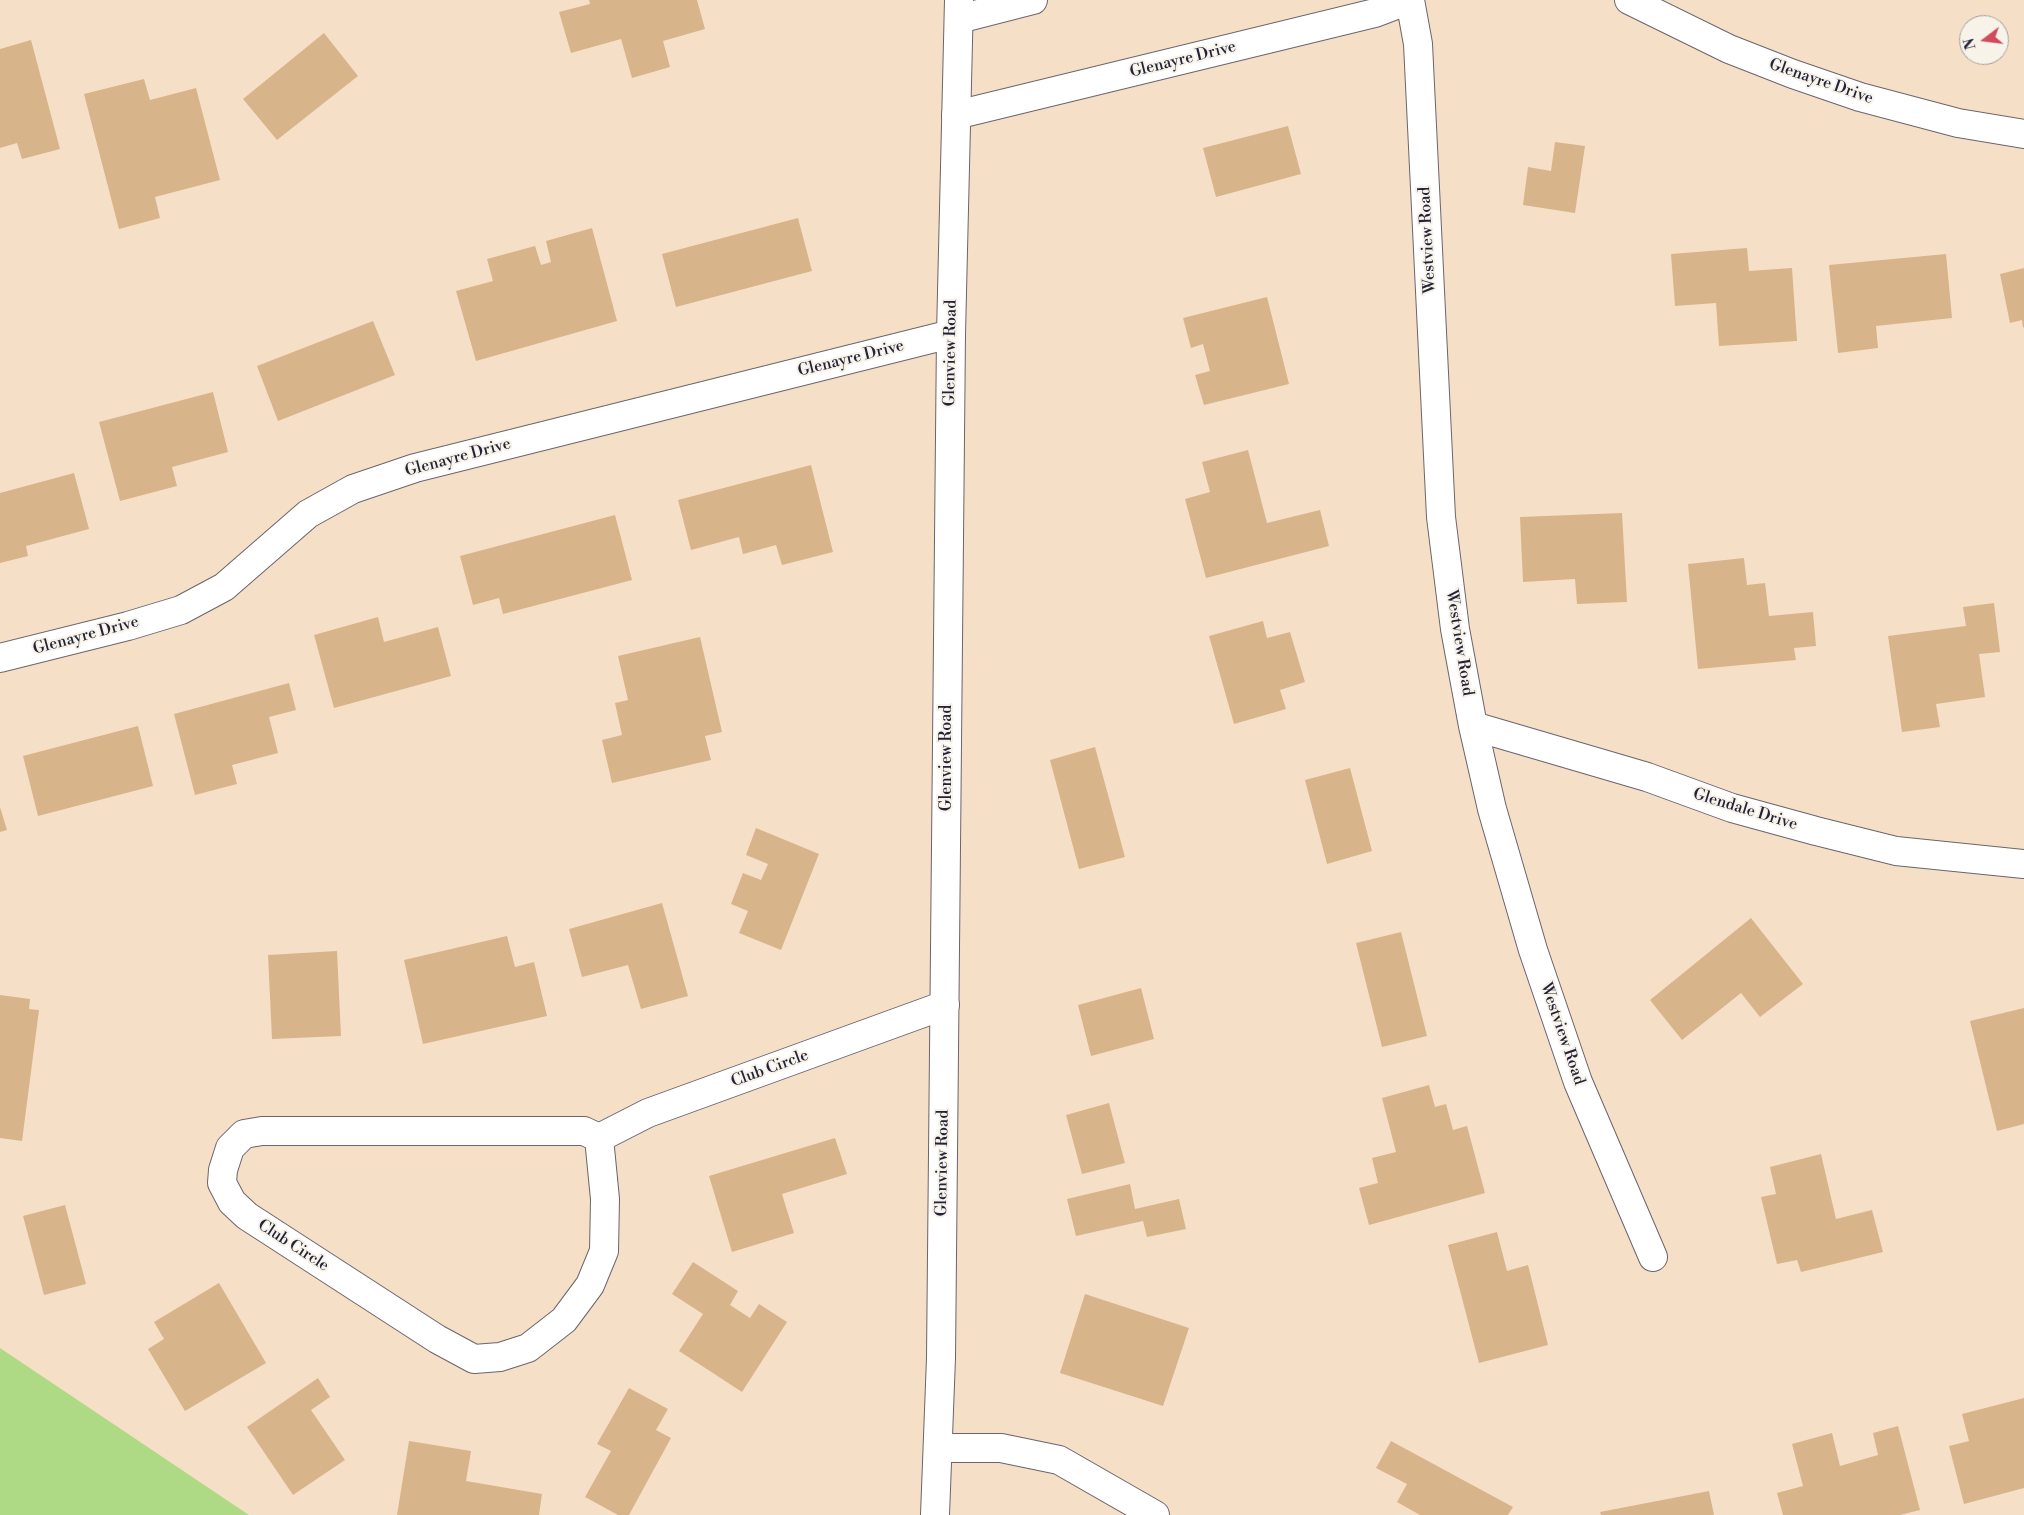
<!DOCTYPE html>
<style>
body{margin:0}
#map{position:relative;width:2024px;height:1515px;overflow:hidden;background:#f5e0c7;font-family:"Libre Bodoni",serif}
canvas{display:block}
.north{position:absolute;left:1959px;top:15px;width:50px;height:50px;box-sizing:border-box;background:#f7f3e8;border:1px solid #a29fa3;border-radius:50%;rotate:255deg;font-size:14px;font-weight:700;line-height:20px;text-align:center;color:#22223b}
.north::after{content:'';display:block;margin:auto;width:18px;height:22px;background:#d1495b;clip-path:polygon(50% 0,100% 100%,50% 72%,0 100%)}
</style>
<div id="map">
<canvas width="2024" height="1515"></canvas>
<div class="north">N</div>
</div>
<script>
const ctx = document.querySelector('canvas').getContext('2d');
ctx.lineJoin = 'round';
function paint(path, color) {
  ctx.fillStyle = color;
  ctx.fill(path, 'evenodd');
}
function poly(rows) {
  const path = new Path2D();
  for (const r of rows) {
    path.moveTo(r[0], r[1]);
    for (let i = 2; i < r.length; i += 2) path.lineTo(r[i], r[i + 1]);
  }
  return path;
}
function strokePath(path, color, width, dash) {
  ctx.strokeStyle = color;
  ctx.lineWidth = width;
  ctx.lineCap = dash ? 'butt' : 'round';
  ctx.setLineDash(dash || []);
  ctx.stroke(path);
}
function label(font, color, halo, rows, align = 'center') {
  ctx.font = font + ' "Libre Bodoni",serif';
  ctx.lineWidth = 4;
  ctx.setLineDash([]);
  ctx.textBaseline = 'middle';
  ctx.strokeStyle = halo;
  ctx.fillStyle = color;
  for (const [text, x, y, turn = 0] of rows) {
    ctx.save();
    ctx.translate(x, y);
    ctx.rotate((+turn || 0) * Math.PI / 180);
    ctx.textAlign = isNaN(turn) ? turn : align;
    if (halo) ctx.strokeText(text, 0, 0);
    ctx.fillText(text, 0, 0);
    ctx.restore();
  }
}
paint(poly([
 [0,1348,249,1515,0,1515]
]), '#afda85');
paint(poly([
 [589,0,697,0,705,29,663,41,670,67,632,78,621,39,571,53,559,12,590,4],
 [324,33,358,76,277,140,243,99],
 [31,40,60,149,22,159,17,143,0,148,0,49],
 [144,79,150,100,196,88,220,180,155,197,160,218,119,229,84,94],
 [1288,126,1301,174,1216,197,1203,148],
 [1555,142,1585,146,1575,213,1523,205,1528,167,1551,171],
 [798,218,812,271,676,307,662,254],
 [592,228,617,321,476,361,456,291,493,281,487,259,535,246,541,265,551,262,546,241],
 [1747,248,1749,271,1792,268,1797,341,1719,346,1716,303,1675,306,1671,254],
 [1946,254,1952,318,1876,326,1878,348,1838,353,1829,265],
 [2024,268,2024,327,2023,328,2022,320,2010,323,2000,274],
 [1267,297,1289,384,1204,405,1195,375,1210,371,1203,344,1191,348,1183,318],
 [373,321,395,375,278,421,257,366],
 [213,392,228,452,172,467,177,486,120,501,99,422],
 [1248,450,1267,523,1320,510,1329,546,1206,578,1185,499,1210,492,1202,462],
 [811,465,833,552,782,565,776,545,743,554,739,537,691,550,678,500],
 [74,473,89,529,26,546,28,556,0,563,0,493],
 [1622,513,1627,602,1577,604,1575,579,1523,582,1520,517],
 [615,515,632,580,503,614,499,598,473,605,460,556],
 [1744,558,1747,585,1765,583,1769,616,1813,612,1816,646,1794,648,1796,660,1698,669,1688,564],
 [1994,603,2000,652,1979,654,1985,697,1936,704,1940,727,1902,732,1888,636,1966,626,1963,607],
 [378,617,384,642,438,627,451,676,334,708,314,635],
 [1263,621,1267,638,1290,632,1305,682,1280,690,1286,709,1234,724,1209,636],
 [700,637,722,732,705,736,711,760,612,783,602,740,622,735,615,703,628,700,618,656],
 [289,683,296,710,269,717,278,753,232,765,237,784,195,795,174,714],
 [138,726,153,786,38,816,23,756],
 [1095,747,1125,857,1079,869,1050,760],
 [1350,768,1372,851,1327,864,1305,780],
 [0,807,7,830,0,832],
 [756,828,819,854,781,950,739,933,748,911,731,904,743,873,761,880,768,864,746,855],
 [662,903,688,996,641,1009,628,965,582,977,569,929],
 [1751,918,1803,984,1760,1017,1741,993,1682,1040,1650,1000],
 [1401,932,1427,1036,1382,1047,1356,943],
 [507,936,515,967,534,962,547,1016,423,1044,404,960],
 [337,951,341,1036,272,1039,268,955],
 [1141,988,1154,1039,1091,1056,1078,1005],
 [0,995,30,999,29,1009,39,1010,22,1141,0,1138],
 [2024,1008,2024,1124,1997,1131,1970,1021],
 [1429,1085,1435,1107,1446,1104,1453,1130,1467,1126,1485,1193,1369,1225,1359,1188,1378,1183,1372,1158,1396,1152,1382,1098],
 [1109,1103,1125,1163,1082,1174,1066,1115],
 [835,1138,847,1174,782,1194,794,1233,732,1252,709,1176],
 [1821,1154,1836,1219,1872,1210,1883,1252,1801,1272,1797,1260,1777,1264,1761,1197,1776,1194,1770,1167],
 [1130,1184,1135,1209,1179,1199,1186,1229,1147,1237,1143,1221,1076,1236,1067,1199],
 [65,1205,86,1284,44,1295,23,1216],
 [1497,1232,1507,1271,1528,1265,1548,1345,1479,1363,1448,1245],
 [693,1262,738,1291,730,1305,750,1318,759,1304,787,1322,742,1392,679,1351,703,1314,672,1294],
 [219,1283,266,1363,185,1411,148,1349,164,1339,154,1322],
 [1085,1294,1189,1328,1163,1406,1060,1373],
 [318,1378,330,1397,311,1410,345,1460,293,1495,247,1427],
 [629,1388,668,1409,656,1430,671,1438,629,1515,618,1515,585,1497,611,1451,597,1444],
 [2024,1398,2024,1488,1964,1504,1949,1446,1969,1441,1962,1414],
 [1898,1426,1920,1510,1900,1515,1783,1515,1777,1493,1803,1486,1792,1444,1832,1433,1840,1466,1878,1455,1873,1433],
 [409,1441,471,1451,466,1481,542,1494,539,1515,397,1515],
 [1391,1441,1513,1507,1508,1515,1420,1515,1397,1502,1407,1484,1376,1468],
 [1709,1491,1714,1515,1601,1515,1600,1512]
]), '#d8b48a');
const minor = poly([
 [1410,0,1418,44,1441,517,1455,629,1473,726,1492,809,1533,950,1578,1082,1653,1257],
 [1629,0,1729,49,1793,74,1860,97,1958,123,2024,134],
 [959,19,1033,0],
 [956,115,1375,13,1409,0],
 [0,658,128,626,181,610,224,587,308,514,353,489,415,468,951,334],
 [1473,726,1647,777,1732,808,1816,831,1896,851,2024,864],
 [262,1131,584,1131,599,1138,605,1199,604,1251,590,1285,564,1320,528,1348,500,1357,474,1359,437,1339,247,1216,232,1202,222,1183,223,1170,230,1148,244,1134,262,1131],
 [599,1138,648,1113,945,1005],
 [938,1448,1001,1448,1059,1460,1155,1515]
]);
const major = poly([
 [935,1515,941,1358,951,334,959,0]
]);
strokePath(minor, '#6c646c', 30);
strokePath(major, '#6c646c', 30);
strokePath(minor, '#fff', 28);
strokePath(major, '#fff', 28);
label('16px', '#22223b', '#f7f3e8', [
 ["Glenayre Drive",1183,60,-14],
 ["Glenayre Drive",1821,82,19],
 ["Westview Road",1428,240,-93],
 ["Glenview Road",951,353,-89],
 ["Glenayre Drive",851,359,-14],
 ["Glenayre Drive",458,458,-15],
 ["Glenayre Drive",86,636,-15],
 ["Westview Road",1459,643,81],
 ["Glenview Road",947,758,-90],
 ["Glendale Drive",1745,810,17],
 ["Westview Road",1562,1034,71],
 ["Club Circle",770,1069,-20],
 ["Glenview Road",943,1163,-89],
 ["Club Circle",293,1246,33]
]);
</script>
